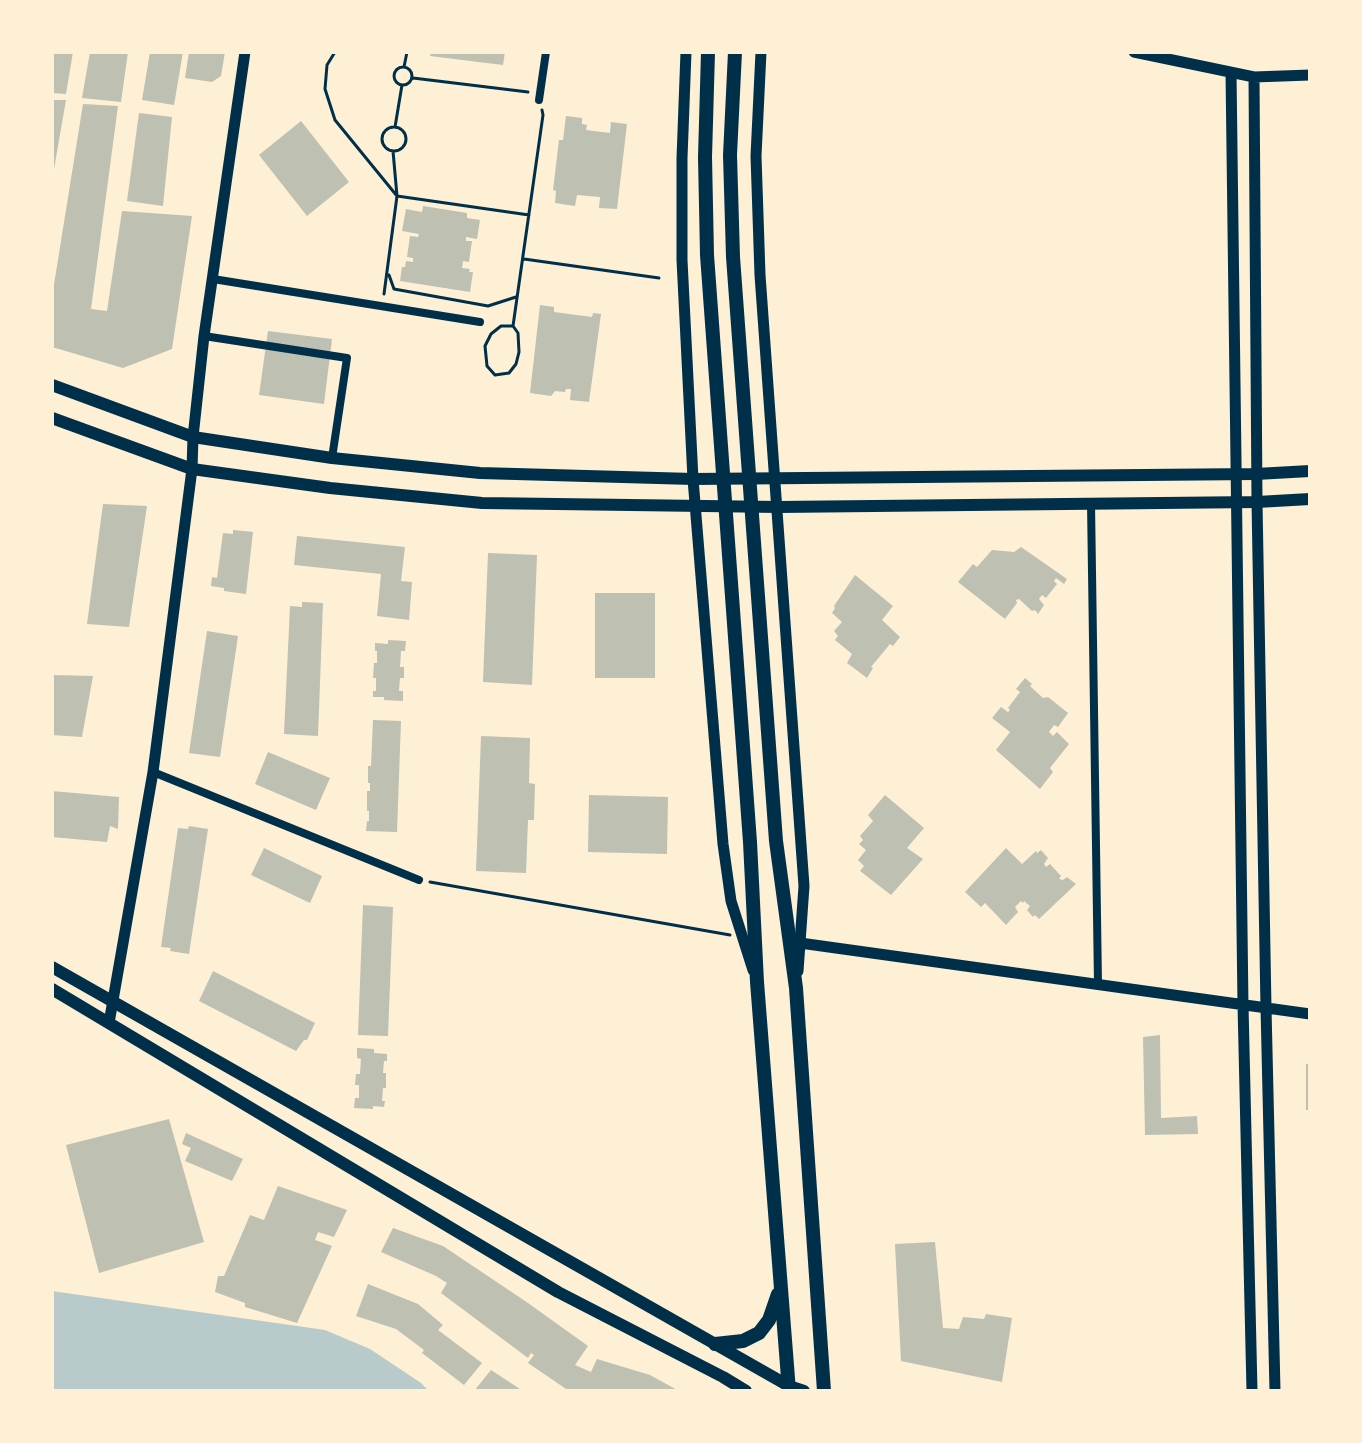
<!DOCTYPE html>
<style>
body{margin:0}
#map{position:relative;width:1362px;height:1443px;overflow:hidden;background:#fdf0d5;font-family:Jost,sans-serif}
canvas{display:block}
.frame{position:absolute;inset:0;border:54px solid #fdf0d5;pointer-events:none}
</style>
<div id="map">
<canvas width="1362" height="1443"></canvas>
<div class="frame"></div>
</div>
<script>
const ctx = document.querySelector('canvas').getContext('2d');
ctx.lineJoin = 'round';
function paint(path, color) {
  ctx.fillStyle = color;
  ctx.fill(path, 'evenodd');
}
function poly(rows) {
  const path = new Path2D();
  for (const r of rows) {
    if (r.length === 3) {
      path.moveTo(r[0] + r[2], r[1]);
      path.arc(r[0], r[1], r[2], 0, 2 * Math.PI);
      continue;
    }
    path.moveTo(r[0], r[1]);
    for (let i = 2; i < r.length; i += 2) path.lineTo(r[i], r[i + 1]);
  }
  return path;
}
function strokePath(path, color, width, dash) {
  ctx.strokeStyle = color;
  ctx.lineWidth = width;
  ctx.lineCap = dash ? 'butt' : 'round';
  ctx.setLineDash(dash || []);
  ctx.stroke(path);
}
paint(poly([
 [52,1291,325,1330,370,1349,421,1383,429,1391,52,1391]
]), '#b9caca');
paint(poly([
 [52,52,73,52,66,94,52,93],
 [90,52,128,52,121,102,82,98],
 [150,52,183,52,174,105,142,100],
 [189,52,225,52,221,76,212,82,185,78],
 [431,52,505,52,503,65,430,56],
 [52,100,66,100,54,169,52,169],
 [83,104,118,106,91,309,107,311,122,211,192,216,172,349,123,368,52,347,52,297],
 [139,113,172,117,163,206,127,201],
 [566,116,582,118,582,124,587,125,586,130,610,133,611,122,627,124,617,209,599,208,600,197,577,195,575,206,555,203,556,191,553,190,559,140,563,140],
 [301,121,349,182,307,216,259,155],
 [423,206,467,213,467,218,480,220,477,239,466,237,466,241,472,241,469,262,463,261,462,268,470,269,469,272,473,272,470,292,400,281,402,267,405,267,406,261,413,262,413,258,407,257,410,236,418,237,419,234,402,231,406,209,422,212],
 [540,305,554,307,554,312,592,317,593,313,601,314,589,402,570,400,571,389,566,389,565,392,555,391,551,396,530,393],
 [268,331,332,339,324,404,259,395],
 [103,504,147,506,129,627,87,624],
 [233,530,253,532,246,594,224,591,224,588,211,586,212,577,217,578,223,533,233,534],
 [297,536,405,547,401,581,412,582,409,620,377,616,381,574,294,565],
 [1021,547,1067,579,1064,584,1056,578,1054,581,1057,584,1046,598,1042,595,1039,599,1044,605,1038,614,1035,610,1032,611,1019,599,1016,600,1017,603,1005,619,958,582,973,564,977,567,992,550,1014,552],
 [488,553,537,555,532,685,483,682],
 [855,575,893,606,882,620,900,637,893,646,890,644,871,667,873,668,867,678,847,663,852,654,835,640,838,636,834,631,842,622,832,613,835,608,834,606],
 [595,593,655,593,655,678,595,678],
 [302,602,323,603,318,736,284,734,290,606,302,607],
 [207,631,238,636,220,757,189,753],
 [388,640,406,641,405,651,401,651,400,667,404,667,404,678,400,678,399,691,403,691,403,701,384,700,384,697,373,697,373,691,376,691,376,678,373,678,374,663,377,663,377,651,375,651,375,643,388,644],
 [52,675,93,676,82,737,52,735],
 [1025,678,1032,684,1030,686,1043,698,1048,697,1068,713,1058,727,1054,725,1049,732,1053,736,1057,732,1069,744,1050,768,1053,772,1040,789,996,750,1010,732,992,718,1001,707,1008,712,1010,710,1008,708,1020,692,1016,689],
 [373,720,401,721,397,832,366,831,367,821,369,821,369,811,367,811,367,791,370,791,370,783,368,783,368,766,371,766],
 [481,736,530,738,529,783,535,784,534,820,528,820,526,873,476,871],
 [268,752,330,778,316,810,255,784],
 [52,791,119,797,118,829,110,826,107,842,52,837],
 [589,795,668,797,667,854,588,852],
 [885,795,924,828,907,848,923,859,891,895,860,871,864,866,858,860,866,850,859,844,863,840,860,836,873,821,868,815],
 [189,826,208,829,189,954,170,951,171,948,161,947,178,828,188,829],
 [264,848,322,876,310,903,251,875],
 [1006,848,1022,864,1036,851,1037,853,1041,850,1048,858,1044,864,1046,867,1050,864,1061,876,1059,879,1063,880,1067,877,1076,884,1039,919,1035,915,1033,917,1027,910,1030,906,1024,901,1023,903,1021,901,1015,907,1018,912,1006,925,985,903,981,907,965,892],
 [363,905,393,907,388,1036,358,1035],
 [213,971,315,1023,307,1040,304,1040,296,1051,199,1001],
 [1160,1035,1161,1118,1197,1116,1198,1134,1145,1135,1143,1037],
 [357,1048,374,1049,374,1053,387,1054,387,1061,384,1061,383,1073,386,1073,386,1088,383,1088,382,1101,385,1101,384,1107,373,1106,373,1109,354,1108,355,1098,359,1098,359,1085,355,1085,356,1074,360,1074,361,1059,357,1058],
 [1306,1064,1310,1064,1310,1110,1306,1110],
 [169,1119,204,1242,99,1273,66,1145],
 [186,1133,243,1159,232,1181,185,1161,191,1148,182,1144],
 [278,1186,347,1210,334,1237,318,1232,315,1240,332,1246,297,1323,245,1307,245,1303,215,1292,218,1276,224,1276,250,1215,264,1220],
 [393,1228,443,1246,528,1303,588,1346,575,1365,591,1372,597,1359,650,1375,679,1391,569,1391,528,1363,534,1355,531,1353,528,1358,441,1293,447,1283,436,1276,381,1252],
 [935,1242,943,1328,959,1329,963,1317,984,1319,986,1314,1012,1318,1002,1382,901,1361,895,1244],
 [368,1284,418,1304,443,1325,438,1330,482,1363,464,1385,422,1353,424,1350,396,1329,356,1316],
 [491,1370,523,1391,474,1391]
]), '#bec0b2');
strokePath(poly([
 [335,52,327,65,325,89,335,120,397,196,529,215],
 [403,76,9],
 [404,67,407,52],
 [413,78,528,92],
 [395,127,402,85],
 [394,139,12],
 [524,259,659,278],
 [389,275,394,289,488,306,516,297],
 [384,294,397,196,393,151],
 [513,326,501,326,491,334,485,346,487,366,495,375,509,373,516,364,519,352,518,333,513,326,543,115,542,110],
 [430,882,730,935]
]), '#003049', 3);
strokePath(poly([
 [539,100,546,52],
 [213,279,480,322],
 [204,336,347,358,332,458],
 [1091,503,1098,984],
 [153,772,419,880]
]), '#003049', 8);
strokePath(poly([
 [686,52,682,158,682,260,693,479,723,844,731,901,753,970],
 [761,52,756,156,760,275,804,886,798,971],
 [1134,52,1254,77,1310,75],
 [1231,72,1243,1005,1252,1391],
 [1254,77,1257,502,1266,1008,1275,1391],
 [800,943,1310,1014],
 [109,1023,153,772,192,469,193,437,204,336,245,52]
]), '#003049', 11);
strokePath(poly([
 [52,385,193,437,332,458,480,473,693,479,1256,474,1310,471],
 [52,418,192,469,330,488,482,503,778,507,1257,502,1310,499],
 [52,967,789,1386,804,1391],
 [52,989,558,1292,723,1377,746,1391]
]), '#003049', 12);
strokePath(poly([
 [708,52,705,157,707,255,750,842,757,982,789,1391],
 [735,52,730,155,733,257,776,841,796,988,824,1391],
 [715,1344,743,1341,759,1333,769,1320,778,1294]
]), '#003049', 14);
</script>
